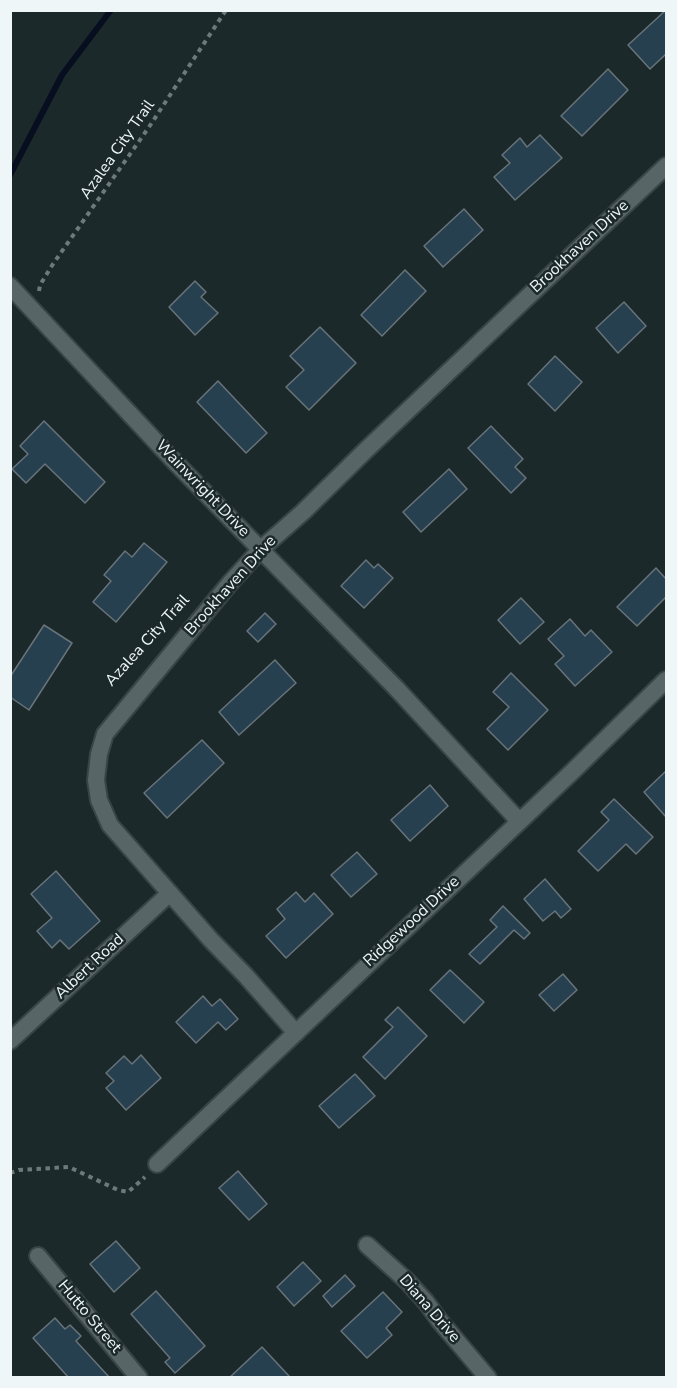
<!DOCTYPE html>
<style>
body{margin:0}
#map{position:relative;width:677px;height:1388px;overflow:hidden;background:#1c292a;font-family:"Nunito Sans",sans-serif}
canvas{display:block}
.frame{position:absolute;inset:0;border:12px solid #eef6f7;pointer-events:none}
</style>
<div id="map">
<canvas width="677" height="1388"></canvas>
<div class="frame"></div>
</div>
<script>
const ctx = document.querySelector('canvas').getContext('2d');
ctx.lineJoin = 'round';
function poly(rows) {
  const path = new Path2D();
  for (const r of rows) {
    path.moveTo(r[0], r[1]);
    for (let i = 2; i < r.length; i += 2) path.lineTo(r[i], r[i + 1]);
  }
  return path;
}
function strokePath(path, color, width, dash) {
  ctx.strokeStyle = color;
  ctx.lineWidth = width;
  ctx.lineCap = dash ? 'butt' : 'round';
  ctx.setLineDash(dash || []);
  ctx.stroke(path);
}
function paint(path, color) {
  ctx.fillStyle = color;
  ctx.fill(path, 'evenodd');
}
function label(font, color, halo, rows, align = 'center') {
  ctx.font = font + ' "Nunito Sans",sans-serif';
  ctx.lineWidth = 5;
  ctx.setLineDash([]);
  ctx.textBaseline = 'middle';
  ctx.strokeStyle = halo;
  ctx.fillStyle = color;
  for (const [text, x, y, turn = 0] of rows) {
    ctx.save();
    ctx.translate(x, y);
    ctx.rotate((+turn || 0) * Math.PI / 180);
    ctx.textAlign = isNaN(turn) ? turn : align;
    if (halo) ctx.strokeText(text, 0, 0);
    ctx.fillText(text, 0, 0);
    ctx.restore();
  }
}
strokePath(poly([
 [10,175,62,75,111,10]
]), '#070e20', 6);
const building = poly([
 [666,10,666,54,650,69,628,45,666,10],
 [608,69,628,90,582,136,561,116,608,69],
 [540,135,562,158,515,200,494,177,510,163,502,155,520,138,527,147,540,135],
 [464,209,483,230,443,267,424,246,464,209],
 [405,270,426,291,382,336,361,315,405,270],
 [195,281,206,292,201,297,218,313,195,335,169,307,195,281],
 [624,302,646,326,618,353,596,328,624,302],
 [320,327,356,363,309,410,286,387,304,370,290,356,320,327],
 [555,356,582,382,555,411,528,384,555,356],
 [218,381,267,433,246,453,197,402,218,381],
 [44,421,105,482,85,503,45,464,26,483,12,469,28,454,20,446,44,421],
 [491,426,523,459,515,467,526,478,511,493,468,448,491,426],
 [449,469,467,489,421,532,403,512,449,469],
 [144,543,167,562,116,622,93,602,111,581,104,575,125,551,132,557,144,543],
 [366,560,374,568,378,564,393,578,364,608,341,586,366,560],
 [656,568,666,579,666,597,637,626,617,607,656,568],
 [521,598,544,622,520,644,498,620,521,598],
 [265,613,276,624,258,642,247,631,265,613],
 [570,619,585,636,591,630,612,652,575,686,555,664,564,656,548,639,570,619],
 [44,625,72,643,29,710,10,697,10,677,44,625],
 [275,660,296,683,239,735,219,712,275,660],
 [511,673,548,710,508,750,487,729,509,707,493,692,511,673],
 [202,740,224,763,167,818,144,793,202,740],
 [666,771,666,817,644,792,666,771],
 [430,785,448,806,410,841,391,820,430,785],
 [614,799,653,837,636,854,626,844,598,871,578,851,609,820,601,812,614,799],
 [357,852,377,874,351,897,331,875,357,852],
 [56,871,100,921,69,949,60,940,52,948,37,931,52,918,31,894,56,871],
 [545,879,571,909,561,918,555,911,543,921,524,899,545,879],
 [296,892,305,902,314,893,333,914,286,958,266,936,285,919,277,909,296,892],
 [503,906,530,933,524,939,514,930,480,964,469,954,497,927,490,920,503,906],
 [450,970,484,1002,464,1023,430,990,450,970],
 [563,974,577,990,554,1011,539,995,563,974],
 [203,996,212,1006,220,999,238,1019,226,1030,218,1022,196,1043,176,1022,203,996],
 [398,1007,427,1036,385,1079,363,1057,393,1027,385,1020,398,1007],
 [141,1055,161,1078,126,1110,106,1088,114,1081,106,1073,124,1056,132,1064,141,1055],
 [355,1074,375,1096,339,1128,319,1106,355,1074],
 [238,1171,267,1204,249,1220,219,1188,238,1171],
 [116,1241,140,1268,114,1292,90,1264,116,1241],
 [303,1262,321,1281,294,1306,277,1287,303,1262],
 [345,1275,355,1286,332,1307,323,1296,345,1275],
 [156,1291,205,1346,175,1373,165,1362,170,1358,131,1314,156,1291],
 [383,1292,402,1312,386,1328,392,1335,367,1358,341,1331,383,1292],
 [55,1318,65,1329,70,1325,81,1336,76,1341,110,1378,69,1378,33,1338,55,1318],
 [262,1347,289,1376,287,1378,229,1378,262,1347]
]);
paint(building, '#27404f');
strokePath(building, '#68737a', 1.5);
const minor = poly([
 [10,286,174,461,396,688,519,821],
 [296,1033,246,976,211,940,110,825,99,800,96,780,99,754,105,734,230,583,261,549,303,512,366,450,666,166],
 [10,1041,170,893],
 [157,1164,573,771,666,680],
 [367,1245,408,1282,426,1302,439,1320,488,1378],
 [38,1256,139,1378]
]);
strokePath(minor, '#394445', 20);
strokePath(poly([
 [39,291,40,285,53,264,149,127,226,10],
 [10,1173,19,1170,69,1167,118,1190,128,1192,145,1177]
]), '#6e797a', 4, [4.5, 4.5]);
strokePath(minor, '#576566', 16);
label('16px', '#eef6f7', '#1c292a', [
 ["Azalea City Trail",118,150,-55],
 ["Brookhaven Drive",580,247,-43],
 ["Wainwright Drive",202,489,46],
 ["Brookhaven Drive",231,586,-48],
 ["Azalea City Trail",148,641,-48],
 ["Ridgewood Drive",412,922,-43],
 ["Albert Road",90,967,-43],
 ["Diana Drive",429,1309,49],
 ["Hutto Street",89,1317,50]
]);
</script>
